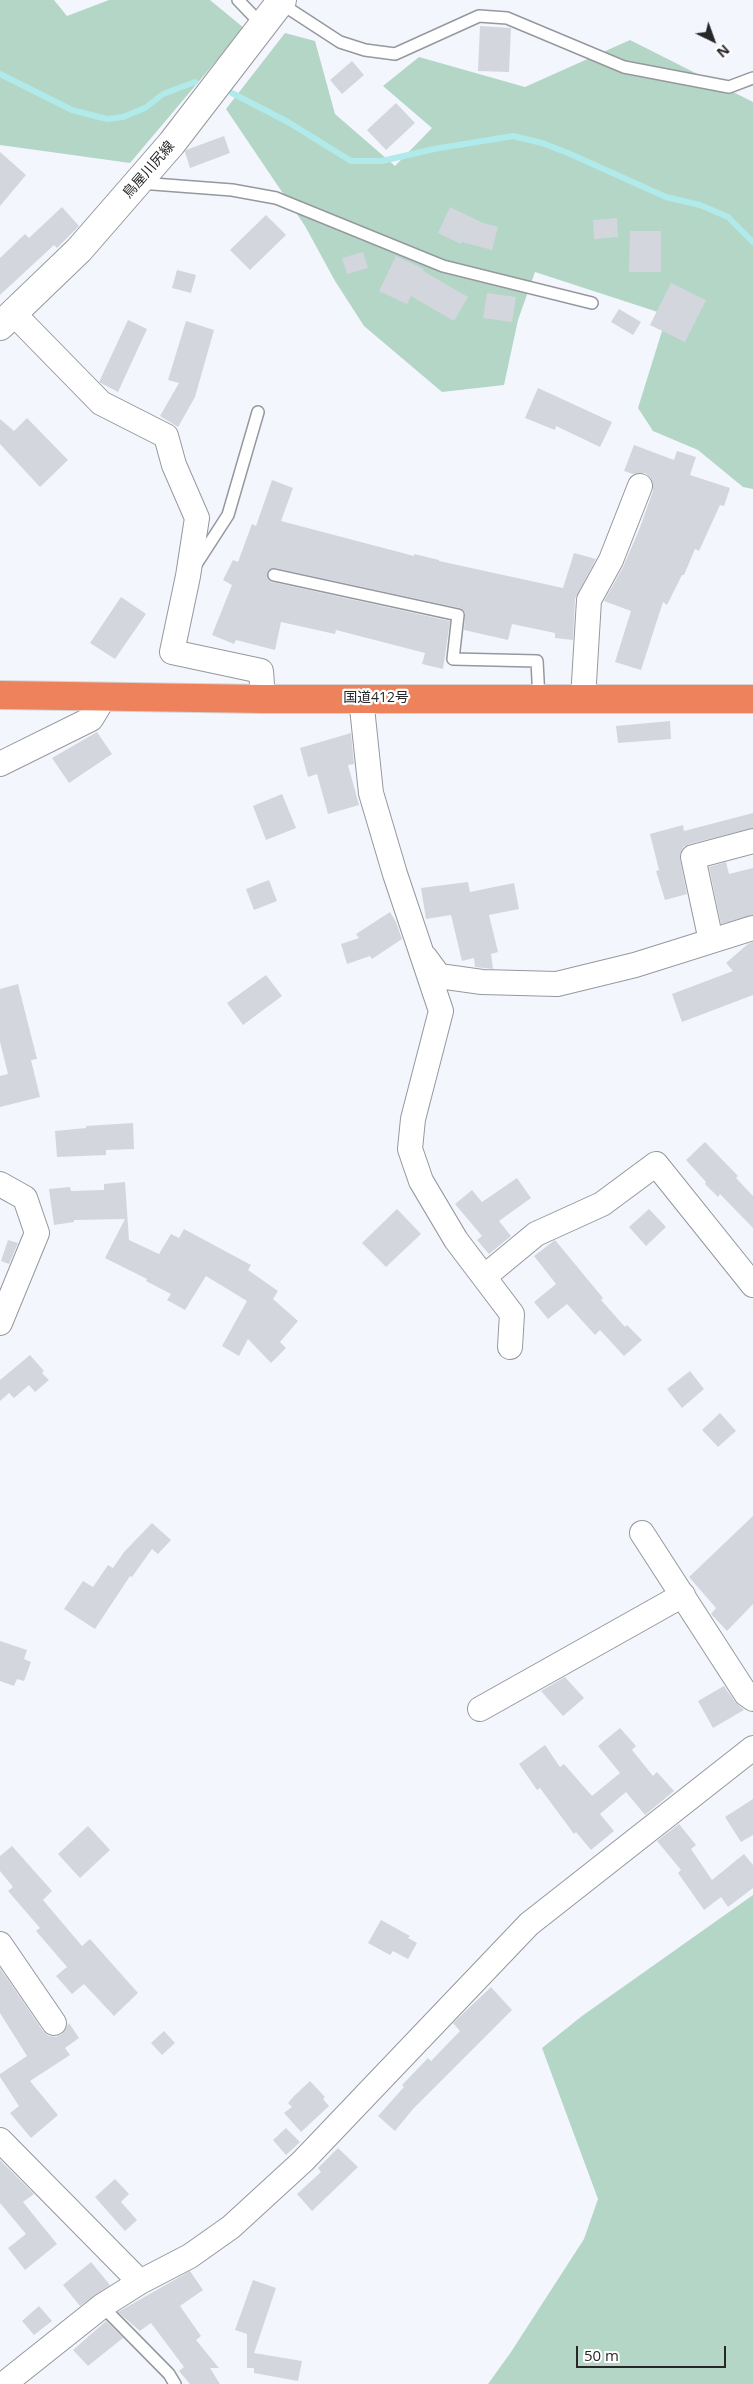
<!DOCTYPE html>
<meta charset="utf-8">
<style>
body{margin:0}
#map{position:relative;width:753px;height:2384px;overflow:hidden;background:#f4f6fd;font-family:"Open Sans",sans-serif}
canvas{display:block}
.north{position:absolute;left:688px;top:15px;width:50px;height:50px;-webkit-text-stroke:4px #fff;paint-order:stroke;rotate:138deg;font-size:14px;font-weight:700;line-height:20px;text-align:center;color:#27272a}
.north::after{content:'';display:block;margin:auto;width:18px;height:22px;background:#27272a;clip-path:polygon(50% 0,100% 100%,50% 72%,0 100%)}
.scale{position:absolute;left:576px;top:2346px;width:150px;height:22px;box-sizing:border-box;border:2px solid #27272a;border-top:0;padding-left:6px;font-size:15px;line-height:18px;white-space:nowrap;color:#27272a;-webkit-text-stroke:4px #fff;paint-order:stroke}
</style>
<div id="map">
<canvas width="753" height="2384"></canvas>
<div class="north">N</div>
<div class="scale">50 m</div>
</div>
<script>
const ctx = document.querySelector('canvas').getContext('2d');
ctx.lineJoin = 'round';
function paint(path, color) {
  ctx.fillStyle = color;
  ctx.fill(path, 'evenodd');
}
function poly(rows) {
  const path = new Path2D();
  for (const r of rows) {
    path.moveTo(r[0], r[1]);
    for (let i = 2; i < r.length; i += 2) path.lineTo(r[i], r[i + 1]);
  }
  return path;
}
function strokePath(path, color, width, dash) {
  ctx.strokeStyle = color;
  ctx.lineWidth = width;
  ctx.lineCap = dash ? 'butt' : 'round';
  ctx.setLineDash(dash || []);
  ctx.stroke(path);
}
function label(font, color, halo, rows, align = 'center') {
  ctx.font = font + ' "Open Sans","Noto Sans JP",sans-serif';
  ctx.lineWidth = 4.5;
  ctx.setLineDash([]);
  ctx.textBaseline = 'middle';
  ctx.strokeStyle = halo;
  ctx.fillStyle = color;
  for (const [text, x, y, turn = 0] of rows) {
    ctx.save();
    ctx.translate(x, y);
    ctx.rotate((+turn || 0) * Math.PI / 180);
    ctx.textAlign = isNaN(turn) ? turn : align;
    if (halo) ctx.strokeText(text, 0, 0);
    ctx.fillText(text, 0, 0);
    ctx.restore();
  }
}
paint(poly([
 [0,0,54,0,67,16,109,0,210,0,244,28,130,163,0,145],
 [285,33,315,41,335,114,395,166,432,128,383,86,419,57,525,87,630,40,753,102,753,489,743,487,698,450,653,431,638,408,667,315,535,272,518,320,504,385,442,392,364,326,335,281,305,226,226,109],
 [753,1895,753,2384,488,2384,511,2352,584,2239,598,2199,542,2048,582,2016]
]), '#b4d6c6');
strokePath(poly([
 [0,74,72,110,107,119,123,117,145,108,163,94,195,82],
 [232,93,288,122,351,161,382,161,434,149,513,136,542,143,568,153,666,197,700,205,728,217,753,242]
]), '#b0eaea', 6);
paint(poly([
 [480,26,511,28,509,72,478,71],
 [352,61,364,75,342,94,330,80],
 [396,103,415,123,386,150,367,130],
 [224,136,230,153,190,168,185,152,186,150],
 [0,152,26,175,0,206],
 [62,207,79,226,57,248,54,245,0,295,0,258,25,234,29,238],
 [450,207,483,223,498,227,492,250,462,242,461,244,438,233],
 [266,215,286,235,250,270,230,250],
 [617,218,618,237,594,239,593,220],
 [630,231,661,231,661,272,629,272],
 [363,252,368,268,347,274,342,258],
 [396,256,424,269,423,271,468,297,454,321,411,296,407,304,379,291],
 [177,270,196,275,191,293,172,288],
 [671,283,706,300,685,342,650,325],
 [487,293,516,297,512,322,483,318],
 [619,309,641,322,633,335,611,322],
 [128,320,147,329,118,392,99,382],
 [186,321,214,330,195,397,178,427,160,416,179,383,168,380],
 [538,388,612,422,600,447,556,426,555,430,525,418],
 [27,418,68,460,40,487,0,444,0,419,14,431],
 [634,445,674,460,677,451,696,457,690,475,730,488,724,506,720,505,699,551,695,549,684,575,682,575,667,605,663,602,641,670,615,662,631,611,604,601,623,567,639,530,653,491,651,478,645,473,633,474,624,471],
 [272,480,293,488,281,521,414,556,414,554,439,560,439,561,563,588,574,553,596,559,575,599,573,640,555,638,555,633,512,624,508,640,464,630,465,613,460,608,275,568,269,570,267,574,269,580,272,582,450,621,443,669,422,664,425,653,336,630,335,634,281,622,275,650,236,640,234,644,212,635,232,585,223,580,233,560,238,562,252,524,256,526],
 [121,597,146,614,115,659,90,643],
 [670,721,671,739,618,743,616,726],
 [97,732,112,754,69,783,52,758],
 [351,733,354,764,348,765,359,805,328,814,317,774,308,777,300,748],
 [282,794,296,828,266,840,253,806],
 [753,813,753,828,689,844,683,847,680,859,687,894,665,900,656,871,659,870,650,834,683,825,684,831],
 [726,862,729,874,753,868,753,915,721,924,709,867],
 [269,880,277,901,254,910,246,889],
 [468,882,470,892,514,883,519,909,489,915,498,952,491,954,493,969,475,967,474,958,462,961,451,915,426,919,421,888],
 [390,912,396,922,402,939,372,959,370,956,347,964,341,944,359,938,356,934],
 [753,942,753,995,682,1022,672,994,733,971,726,963,748,944],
 [266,975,282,996,243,1025,227,1003],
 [18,984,37,1059,31,1060,40,1097,0,1107,0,1076,8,1074,0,1042,0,989],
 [133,1123,134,1149,106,1150,106,1155,57,1157,55,1131,86,1128,86,1126],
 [705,1142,738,1176,736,1178,753,1196,753,1228,720,1194,718,1197,705,1184,706,1182,686,1160],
 [517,1178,531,1198,499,1221,511,1236,489,1254,477,1240,482,1236,455,1204,472,1190,482,1202],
 [125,1182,129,1240,159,1254,171,1234,179,1238,184,1229,251,1265,248,1270,278,1291,273,1299,298,1321,280,1342,286,1348,271,1363,248,1339,239,1356,222,1346,247,1301,206,1276,185,1310,167,1300,171,1294,146,1281,147,1279,105,1258,125,1219,74,1220,74,1222,54,1225,49,1189,70,1187,71,1191,104,1190,104,1184],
 [397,1209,421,1234,386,1267,362,1243],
 [649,1209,666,1227,646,1246,629,1227],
 [8,1240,18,1243,9,1264,1,1261],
 [555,1240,603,1298,601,1300,625,1327,627,1325,642,1340,624,1356,600,1330,595,1335,567,1304,548,1319,534,1302,556,1284,534,1256],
 [30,1355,44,1371,42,1373,49,1380,35,1392,29,1385,14,1398,9,1393,0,1401,0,1380],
 [690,1371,704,1389,682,1408,667,1389],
 [720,1413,736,1431,718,1447,702,1430],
 [753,1516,753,1604,727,1631,711,1614,716,1608,689,1577],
 [152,1523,171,1540,158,1554,152,1549,132,1577,130,1576,95,1629,64,1609,83,1581,93,1587,108,1565,113,1568,124,1552],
 [0,1641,27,1650,24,1659,31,1662,24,1681,17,1679,14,1686,0,1681],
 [565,1677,584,1698,563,1716,541,1691],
 [724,1686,735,1702,744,1710,713,1728,698,1701],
 [620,1728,636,1746,632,1750,653,1776,657,1772,674,1791,645,1815,626,1792,600,1814,614,1831,591,1850,576,1832,574,1834,540,1788,537,1790,519,1764,545,1745,560,1767,564,1764,592,1796,620,1773,598,1746],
 [753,1799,753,1835,741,1842,725,1817],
 [679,1824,696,1845,691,1849,712,1880,744,1854,753,1865,753,1888,728,1907,721,1897,704,1910,678,1873,681,1870,657,1841],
 [88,1826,110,1850,80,1878,58,1854],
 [12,1846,52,1891,43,1900,82,1946,90,1939,138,1993,114,2016,84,1984,72,1994,56,1976,67,1967,36,1931,40,1928,8,1891,13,1887,0,1871,0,1856],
 [381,1920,410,1936,408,1938,417,1943,408,1959,393,1951,390,1955,368,1943],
 [0,1968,43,2031,49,2036,56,2037,62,2034,69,2023,79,2038,65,2048,70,2055,30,2081,58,2115,31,2138,10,2113,19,2106,0,2077,0,2074,27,2056,0,2013],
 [491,1987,512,2010,413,2109,395,2131,378,2116,404,2087,402,2085,428,2058,431,2061,460,2031,453,2023],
 [164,2031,175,2043,162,2055,151,2043],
 [310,2081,325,2097,323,2099,329,2106,301,2132,284,2113,292,2107,288,2103,294,2096],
 [286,2128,300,2142,286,2155,273,2140],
 [338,2148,358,2167,312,2211,297,2194,321,2172,318,2168],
 [0,2160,34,2194,23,2202,57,2244,25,2270,8,2248,26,2234,0,2203],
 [115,2179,129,2194,121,2202,137,2220,125,2231,95,2197],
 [91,2262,110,2285,80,2306,63,2285],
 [190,2271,203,2290,180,2306,201,2336,196,2340,219,2368,210,2368,220,2384,190,2384,179,2371,184,2367,151,2323,140,2331,118,2312],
 [253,2280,276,2288,254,2353,302,2361,298,2381,254,2373,254,2368,247,2368,247,2334,235,2330],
 [39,2306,52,2321,34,2335,22,2321],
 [106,2321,123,2338,88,2366,73,2350]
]), '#d4d6dd');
const service = poly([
 [238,0,262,25],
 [280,3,340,42,365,50,395,54,479,16,507,18,624,67,729,87,753,78],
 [140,183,232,190,276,198,443,266,592,303],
 [195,566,228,515,258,412],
 [274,575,458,615,453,659,537,661,539,699],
 [102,2306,169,2374,175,2384]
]);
const minor = poly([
 [14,314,101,403,166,436,174,465,197,518,188,576,172,652,261,671,263,699],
 [361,698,371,793,395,874,441,1011,413,1119,410,1149,421,1181,456,1240,512,1314,510,1347],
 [583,699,589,600,611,560,640,486],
 [0,764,91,719,105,696],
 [711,941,693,857,753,841],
 [425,957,439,976,482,982,557,984,635,965,753,928],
 [0,1184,25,1198,37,1233,0,1323],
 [484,1277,536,1234,602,1204,656,1164,753,1285],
 [642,1533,746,1694,753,1699],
 [480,1709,683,1595],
 [0,1944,54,2023],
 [0,2140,140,2282],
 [4,2384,102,2306,140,2282,190,2256,231,2227,303,2161,529,1924,753,1748]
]);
const secondary = poly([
 [0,326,79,250,172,143,282,0]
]);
const trunk = poly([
 [0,695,263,699,753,699]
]);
strokePath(service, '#95989e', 14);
strokePath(minor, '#95989e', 26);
strokePath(secondary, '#95989e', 30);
strokePath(trunk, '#d4d4d4', 30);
strokePath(service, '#fff', 11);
strokePath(minor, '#fff', 24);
strokePath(secondary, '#fff', 28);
strokePath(trunk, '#ee825c', 28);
label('14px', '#27272a', '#fff', [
 ["鳥屋川尻線",149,170,-49],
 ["国道412号",376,698]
]);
</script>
